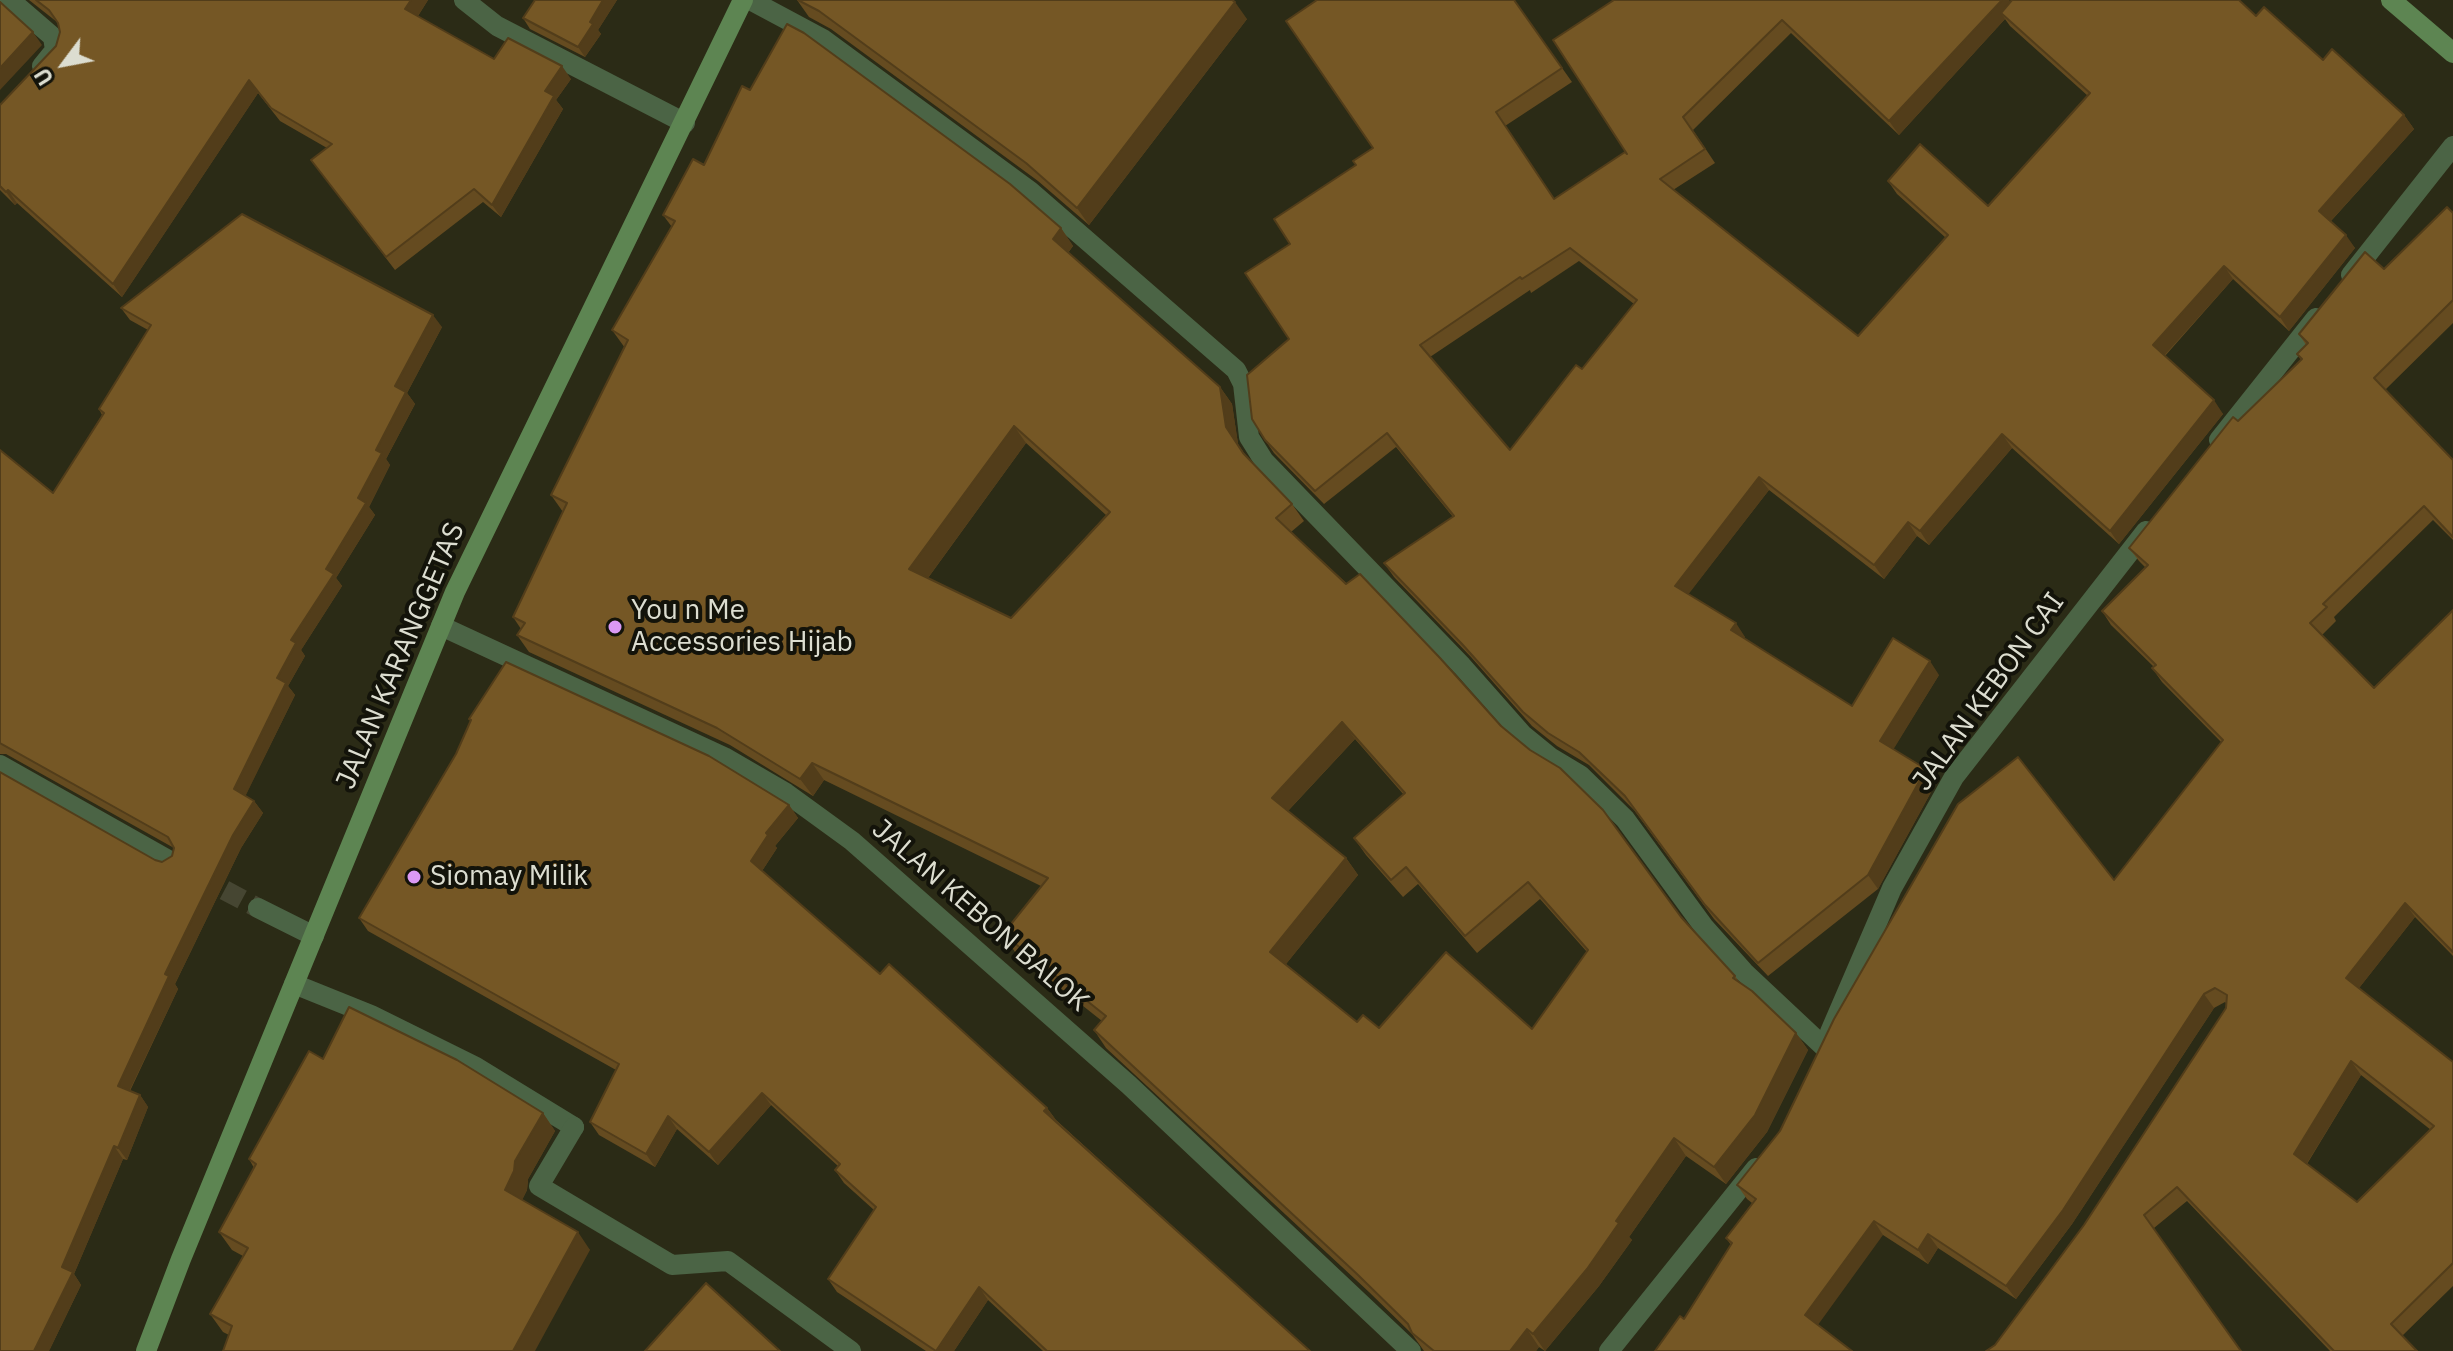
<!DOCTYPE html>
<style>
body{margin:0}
#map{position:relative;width:2453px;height:1351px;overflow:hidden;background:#2b2b16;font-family:"IBM Plex Sans",sans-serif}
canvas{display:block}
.north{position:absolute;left:24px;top:24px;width:80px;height:80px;-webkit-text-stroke:6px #13130a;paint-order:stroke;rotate:238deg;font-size:22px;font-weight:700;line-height:32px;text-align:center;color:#dcddd0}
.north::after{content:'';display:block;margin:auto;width:28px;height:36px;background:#dcddd0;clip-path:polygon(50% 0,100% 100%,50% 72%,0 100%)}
</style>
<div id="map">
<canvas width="2453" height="1351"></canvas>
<div class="north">U</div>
</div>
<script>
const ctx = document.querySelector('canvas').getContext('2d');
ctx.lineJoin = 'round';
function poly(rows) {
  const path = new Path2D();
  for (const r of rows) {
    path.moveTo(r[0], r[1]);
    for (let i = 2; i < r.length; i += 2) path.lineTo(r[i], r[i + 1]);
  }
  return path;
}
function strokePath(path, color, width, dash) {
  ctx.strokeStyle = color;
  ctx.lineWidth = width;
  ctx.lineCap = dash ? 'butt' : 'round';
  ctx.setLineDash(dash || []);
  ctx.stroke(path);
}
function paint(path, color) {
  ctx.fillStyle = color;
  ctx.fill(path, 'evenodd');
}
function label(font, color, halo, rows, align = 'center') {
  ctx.font = font + ' "IBM Plex Sans",sans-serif';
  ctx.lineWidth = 8;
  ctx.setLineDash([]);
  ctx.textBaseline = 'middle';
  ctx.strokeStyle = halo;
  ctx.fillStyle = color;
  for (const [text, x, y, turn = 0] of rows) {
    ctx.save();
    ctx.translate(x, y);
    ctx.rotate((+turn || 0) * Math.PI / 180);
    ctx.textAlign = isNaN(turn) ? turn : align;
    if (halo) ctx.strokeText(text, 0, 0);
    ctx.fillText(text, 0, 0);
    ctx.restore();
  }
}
strokePath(poly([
 [198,876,258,908]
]), '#464632', 20, [20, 10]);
strokePath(poly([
 [294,984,371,1015,476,1067,574,1127]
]), '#4b6445', 20);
strokePath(poly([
 [10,0,53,37,55,50,42,66],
 [464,0,497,26,685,123],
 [750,0,823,39,1030,191,1236,370,1243,384,1249,437,1264,461,1462,666,1523,735,1550,757,1580,775,1625,819,1704,927,1744,972,1824,1047],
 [2351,275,2453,146],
 [2219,440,2316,318],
 [441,626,724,757,786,793,852,841,1129,1085,1411,1351],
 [0,765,170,861],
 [258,908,314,936],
 [1830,1032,1892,888,1954,777,2146,531],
 [574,1127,539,1186,672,1265,728,1261,851,1351],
 [1609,1351,1756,1168]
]), '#4b6445', 20);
strokePath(poly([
 [2391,0,2453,53],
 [146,1351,181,1259,455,592,743,0]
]), '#5d8552', 20);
paint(poly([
 [29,0,428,0,418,16,494,59,571,79,556,100,563,109,501,217,483,202,395,270,311,160,327,148,280,121,258,93,122,297,17,203,15,205,0,190,0,105,56,46,60,32,57,22],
 [535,0,617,0,598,30,601,34,585,57,530,29,523,18],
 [797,0,1247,19,1089,225,1038,181,831,29,809,17],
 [1514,0,1572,82,1505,126,1554,199,1627,154,1614,0,2009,0,2010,2,2256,16,2404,115,2414,129,2331,221,2355,248,2289,331,2233,279,2165,356,2223,414,2119,544,2012,448,1929,545,1917,536,1884,579,1769,490,1688,594,1745,637,1744,638,1852,706,1939,675,1893,749,1936,783,1878,889,1768,976,1714,919,1634,810,1589,765,1557,746,1532,726,1471,657,1394,577,1384,563,1453,517,1396,447,1324,504,1274,453,1265,440,1289,339,1290,244,1356,165],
 [2005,19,2010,26,2088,96,1988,206,1888,181,1897,194,1946,238,1858,336,1673,190,1715,163,1693,130,1791,33,1899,135],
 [1579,261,1634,304,1582,369,1510,450,1430,357,1530,290,1531,293],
 [704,165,1061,228,1073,246,1068,253,1220,387,1232,404,1238,444,1246,456,1292,504,1304,521,1291,532,1501,726,1681,917,1735,976,1740,983,1796,1033,1808,1050,1767,1132,1726,1184,1686,1156,1629,1237,1632,1240,1599,1286,1545,1351,1539,1347,1536,1351,1424,1351,1412,1334,1369,1292,1106,1048,1094,1030,1102,1021,1015,952,1003,934,1041,886,824,780,813,796,730,745,529,652,517,635,521,629,513,617,563,512,551,495,625,348,612,330,672,227,663,215],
 [1026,443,1106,515,1011,618,928,578],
 [1355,739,1404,795,1354,838,1366,855,1403,897,1418,884,1477,953,1540,899,1587,952,1532,1029,1379,1028,1357,1022,1286,964,1358,875,1346,858,1288,811],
 [2453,213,2453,323,2385,390,2453,460,2453,540,2433,520,2334,617,2336,621,2322,635,2374,688,2453,610,2453,956,2415,917,2359,988,2453,1062,2453,1286,2402,1336,2417,1351,2330,1351,2187,1201,2154,1228,1995,1345,2084,1225,2226,1008,2226,1003,2225,1002,2214,1008,2072,1224,2016,1299,1938,1248,1928,1264,1883,1235,1731,1245,1726,1238,1752,1203,1747,1199,1737,1185,2114,880,2222,743,2162,682,2152,668,2154,667,2111,625,2102,611,2146,568,2139,561,2129,548,2238,421,2301,360,2297,354,2306,345,2299,334,2384,269],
 [2361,1075,2431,1130,2357,1202,2307,1164],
 [121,308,442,327,407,393,415,404,386,459,390,465,369,507,375,515,336,578,342,586,301,650,305,656,288,686,295,695,245,796,254,801,263,813,241,848,175,984,178,989,130,1091,140,1095,148,1107,127,1160,123,1159,74,1274,81,1285,49,1351,155,860,162,862,172,856,174,848,6,754,0,754,0,450,53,493,102,415,99,409,148,330,130,320],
 [469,719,789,805,798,818,775,846,777,848,762,871,880,974,1047,1108,1056,1120,1310,1351,1043,1351,988,1300,954,1351,926,1351,837,1292,828,1279,874,1210,844,1183,835,1170,838,1166,771,1105,718,1165,677,1129,655,1167,599,1135,590,1122,616,1070,368,931,359,918,456,754,471,721],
 [323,1059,543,1113,555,1131,528,1179,527,1190,522,1200,590,1250,229,1335,223,1332,210,1314,243,1256,232,1250,219,1232,254,1168,249,1159]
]), '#654b20');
paint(poly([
 [411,0,428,0,414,22,405,9],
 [603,0,617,0,598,30,601,34,585,57,578,47,590,22],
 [2002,0,2009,0,2015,9,2001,13,2005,19,1899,135,1889,121],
 [1235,2,1247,19,1089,225,1077,208],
 [33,32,42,45,0,90,0,68],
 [562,66,571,79,556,100,563,109,501,217,492,205,545,91],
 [249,80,258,93,122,297,113,284],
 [2404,115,2414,129,2328,224,2319,211],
 [8,190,17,203,15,205,6,192],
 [1061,228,1073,246,1065,256,1053,239],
 [2346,235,2355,248,2289,331,2280,317],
 [2224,266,2233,279,2162,358,2153,345],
 [433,315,442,327,407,393,415,404,386,459,390,465,369,507,375,515,336,578,342,586,301,650,305,656,288,686,295,695,243,801,234,789,291,640,358,498,395,386],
 [1220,387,1232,404,1238,444,1255,470,1226,427],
 [2214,400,2223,414,2119,544,2110,531],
 [1014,426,1026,443,922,586,909,569],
 [2002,434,2012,448,1929,545,1920,531],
 [1759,477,1769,490,1684,600,1675,586],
 [1908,522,1917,536,1884,579,1874,565],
 [1736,623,1745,637,1741,644,1731,630],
 [1930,661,1939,675,1890,755,1880,741],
 [1342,722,1355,739,1284,815,1272,798],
 [812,763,824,780,813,796,800,779],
 [1926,769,1936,783,1878,889,1868,875],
 [254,801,263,813,241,848,175,984,178,989,126,1098,118,1086,165,974,233,835],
 [789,805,798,818,775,846,777,848,760,874,751,861,766,833],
 [1346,858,1358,875,1282,969,1270,952],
 [2405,903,2415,917,2356,992,2346,978],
 [2204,994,2214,1008,2072,1224,2016,1299,2006,1286],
 [1796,1033,1808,1050,1767,1132,1726,1184,1714,1167],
 [2351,1061,2361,1075,2304,1168,2294,1154],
 [762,1093,771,1105,718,1165,709,1152],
 [140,1095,148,1107,127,1160,118,1148],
 [1047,1108,1056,1120,1044,1111],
 [543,1113,555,1131,528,1179,527,1190,518,1208,505,1190,515,1161],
 [668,1116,677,1129,655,1167,646,1154],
 [1674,1138,1686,1156,1629,1237,1632,1240,1599,1286,1545,1351,1533,1334,1616,1221],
 [114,1146,123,1159,74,1274,81,1285,49,1351,34,1351,62,1267],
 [1874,1221,1883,1235,1815,1329,1805,1315],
 [578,1232,590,1250,535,1351,513,1351],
 [1928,1234,1938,1248,1928,1264,1918,1250],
 [979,1287,988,1300,954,1351,937,1351],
 [1527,1329,1539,1347,1536,1351,1510,1351]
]), '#523d1a');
const building = poly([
 [36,0,411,0,405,9,494,59,508,38,562,66,545,91,554,96,492,205,474,189,386,257,311,160,332,144,271,108,249,80,113,284,8,190,6,192,0,186,0,105,56,46,60,32,58,23,49,10,36,0],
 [535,0,603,0,590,22,593,24,578,47,523,18,535,0],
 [798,0,1232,0,1235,2,1077,208,1026,163,819,11,798,0],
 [1317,0,1514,0,1562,68,1496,112,1554,199,1625,152,1627,154,1553,40,1614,0,2002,0,1889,121,1782,20,1683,117,1705,149,1660,179,1858,336,1948,235,1888,181,1920,144,1988,206,2090,93,2001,13,2012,0,2239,0,2256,16,2264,7,2323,60,2332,49,2404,115,2319,211,2346,235,2280,317,2224,266,2153,345,2214,400,2110,531,2002,434,1920,531,1908,522,1874,565,1759,477,1675,586,1736,623,1731,630,1852,706,1893,638,1930,661,1880,741,1926,769,1868,875,1758,963,1705,905,1625,796,1579,752,1548,733,1523,712,1462,644,1384,563,1454,516,1387,433,1315,491,1265,440,1252,419,1247,375,1289,339,1245,273,1290,244,1274,219,1356,165,1353,161,1373,148,1286,21,1317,0],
 [1570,248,1637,300,1582,369,1576,365,1510,450,1420,345,1520,277,1522,279,1570,248],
 [0,2,33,32,0,68,0,2],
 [787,24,804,33,1010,184,1061,228,1053,239,1220,387,1226,427,1243,453,1292,504,1276,518,1346,584,1360,574,1440,658,1501,726,1530,750,1560,768,1603,810,1681,917,1735,976,1733,978,1752,991,1796,1033,1755,1115,1714,1167,1674,1138,1616,1221,1619,1223,1587,1269,1533,1334,1527,1329,1510,1351,1434,1351,1412,1333,1408,1324,1357,1274,1094,1030,1106,1016,1003,934,1048,878,812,763,800,779,717,728,517,635,525,623,513,617,567,503,551,495,628,340,612,330,675,221,663,215,693,159,704,165,742,86,750,90,787,24],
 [1014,426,1110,512,1011,618,909,569,1014,426],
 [1342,722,1405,793,1354,838,1391,880,1406,867,1465,936,1528,882,1588,950,1532,1029,1446,952,1379,1028,1363,1015,1357,1022,1270,952,1346,858,1272,798,1342,722],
 [2447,207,2453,213,2453,300,2374,378,2453,460,2453,537,2424,506,2323,604,2327,607,2310,623,2374,688,2453,610,2453,952,2405,903,2346,978,2453,1062,2453,1263,2391,1324,2417,1351,2334,1351,2177,1187,2144,1215,2241,1351,1986,1351,1995,1345,2084,1225,2226,1008,2227,995,2215,988,2204,994,2063,1210,2006,1286,1928,1234,1918,1250,1874,1221,1805,1315,1852,1351,1655,1351,1680,1316,1684,1319,1732,1243,1726,1238,1756,1199,1737,1185,1780,1131,1834,1019,1958,804,2018,757,2114,880,2223,740,2152,668,2156,665,2102,611,2148,565,2129,548,2233,417,2238,421,2302,359,2297,354,2308,343,2299,334,2365,252,2384,269,2447,207],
 [2351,1061,2434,1126,2357,1202,2294,1154,2351,1061],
 [242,214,433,315,395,386,406,392,376,450,382,453,358,498,366,503,326,569,334,574,291,640,296,643,277,678,286,683,234,789,254,801,233,835,165,974,169,976,118,1086,140,1095,118,1148,114,1146,62,1267,73,1272,34,1351,0,1351,0,772,155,860,162,862,172,856,174,848,168,837,0,743,0,450,53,493,104,413,99,409,151,325,121,308,242,214],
 [506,662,709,756,789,805,766,833,768,835,751,861,880,974,889,964,1047,1108,1044,1111,1310,1351,1047,1351,979,1287,936,1351,828,1279,876,1207,835,1170,840,1164,762,1093,709,1152,668,1116,646,1154,590,1122,619,1064,359,918,456,754,471,720,469,719,506,662],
 [349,1007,457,1060,543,1113,515,1161,514,1171,505,1190,578,1232,513,1351,223,1351,232,1326,210,1314,248,1248,219,1232,256,1164,249,1159,309,1051,323,1059,349,1007],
 [706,1283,780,1351,645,1351,706,1283]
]);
paint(building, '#755725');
strokePath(building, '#523d1a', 2);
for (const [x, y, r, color] of [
 [615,627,8,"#db99f5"],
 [414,877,8,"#db99f5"]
]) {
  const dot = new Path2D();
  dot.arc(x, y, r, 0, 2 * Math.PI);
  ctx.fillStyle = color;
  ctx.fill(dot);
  strokePath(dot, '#13130a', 3);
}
label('28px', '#dcddd0', '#13130a', [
 ["You n Me",631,611],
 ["Accessories Hijab",631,643],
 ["Siomay Milik",430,877]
], 'left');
label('28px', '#dcddd0', '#13130a', [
 ["JALAN KARANGGETAS",401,656,-67],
 ["JALAN KEBON CAI",1989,692,-54],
 ["JALAN KEBON BALOK",980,916,41]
]);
</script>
